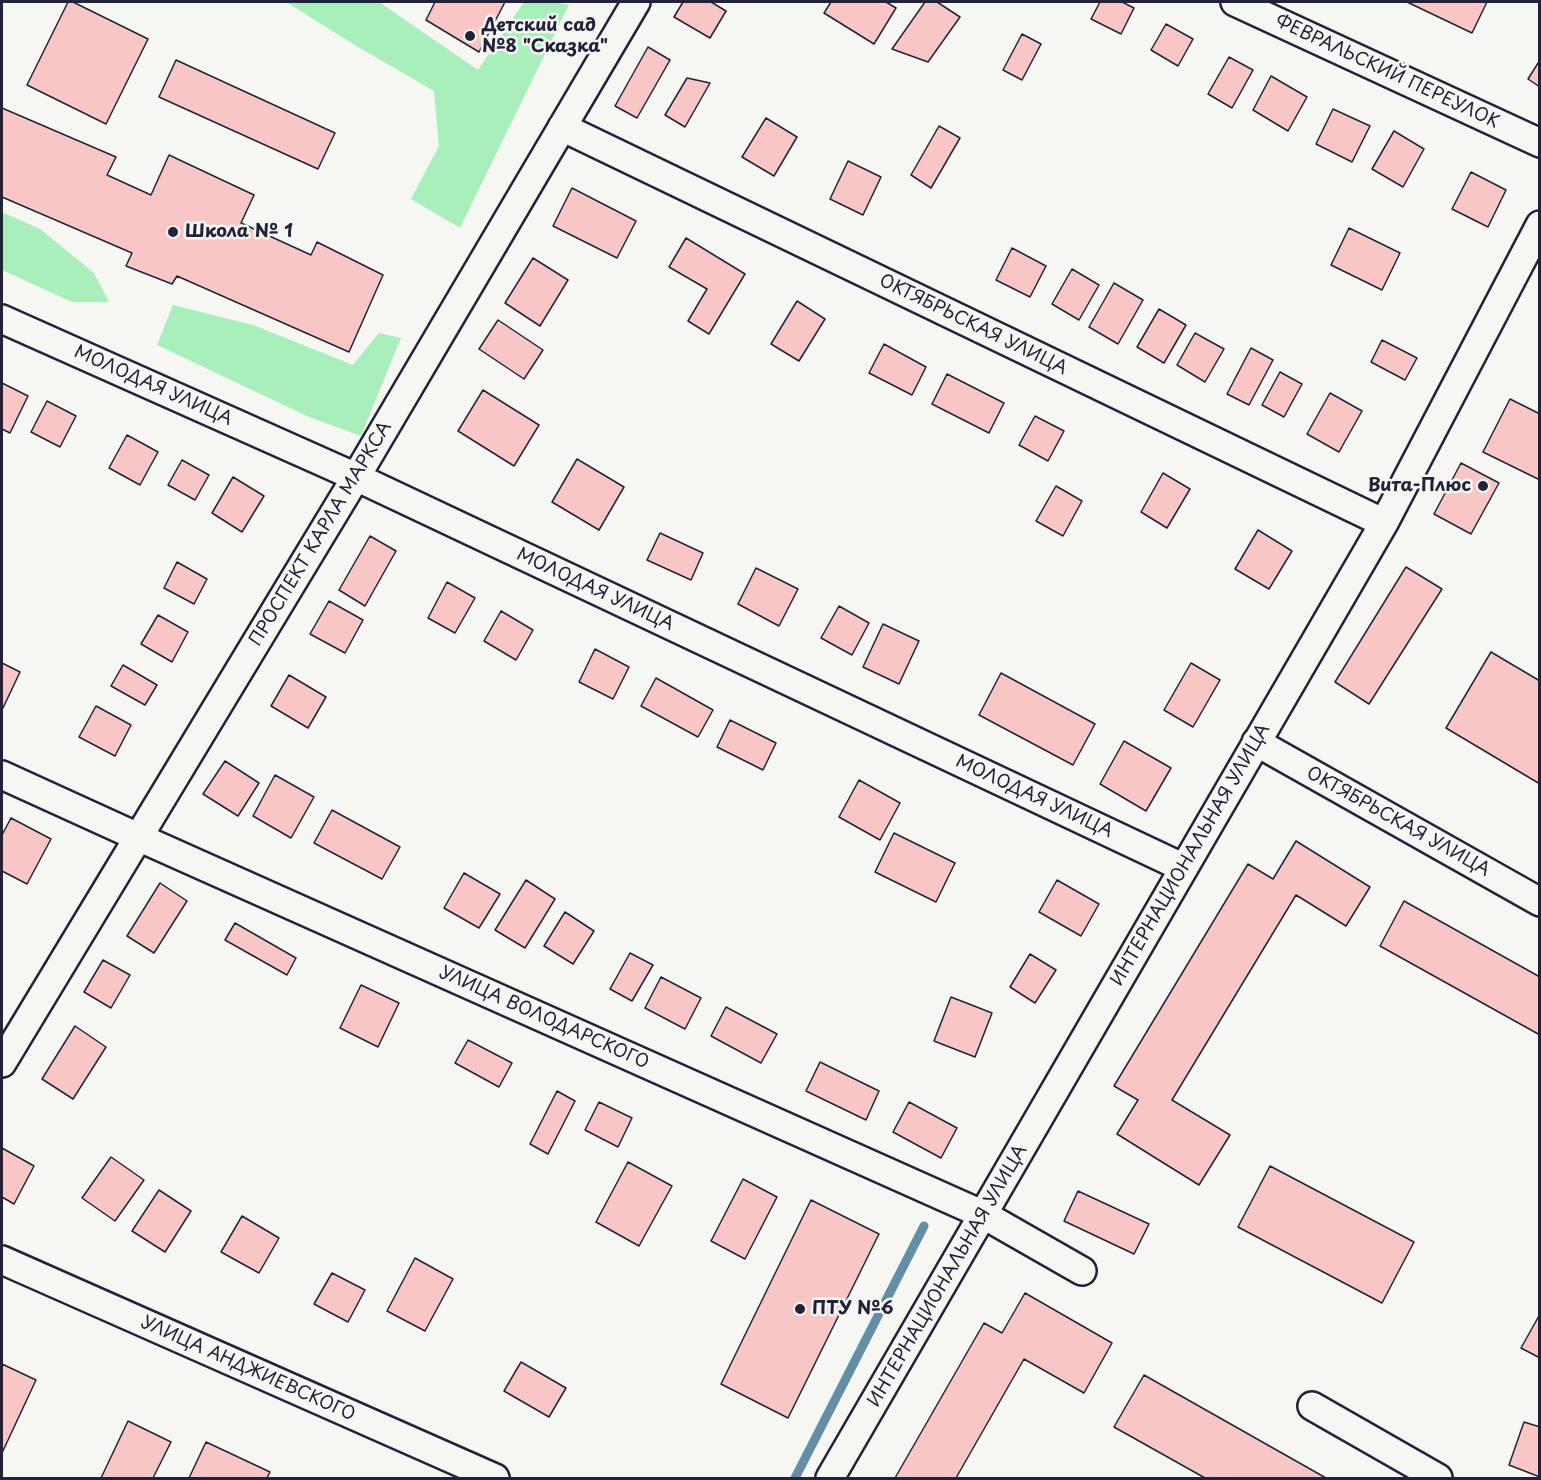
<!DOCTYPE html>
<meta charset="utf-8">
<style>
body{margin:0}
#map{position:relative;width:1541px;height:1480px;overflow:hidden;background:#f6f6f2;font-family:"Playpen Sans",sans-serif}
canvas{display:block}
.frame{position:absolute;inset:0;border:3px solid #22223b;pointer-events:none}
</style>
<div id="map">
<canvas width="1541" height="1480"></canvas>
<div class="frame"></div>
</div>
<script>
const ctx = document.querySelector('canvas').getContext('2d');
ctx.lineJoin = 'round';
function paint(path, color) {
  ctx.fillStyle = color;
  ctx.fill(path, 'evenodd');
}
function poly(rows) {
  const path = new Path2D();
  for (const r of rows) {
    path.moveTo(r[0], r[1]);
    for (let i = 2; i < r.length; i += 2) path.lineTo(r[i], r[i + 1]);
  }
  return path;
}
function strokePath(path, color, width, dash) {
  ctx.strokeStyle = color;
  ctx.lineWidth = width;
  ctx.lineCap = dash ? 'butt' : 'round';
  ctx.setLineDash(dash || []);
  ctx.stroke(path);
}
function label(font, color, halo, rows, align = 'center') {
  ctx.font = font + ' "Playpen Sans",sans-serif';
  ctx.lineWidth = 5;
  ctx.setLineDash([]);
  ctx.textBaseline = 'middle';
  ctx.strokeStyle = halo;
  ctx.fillStyle = color;
  for (const [text, x, y, turn = 0] of rows) {
    ctx.save();
    ctx.translate(x, y);
    ctx.rotate((+turn || 0) * Math.PI / 180);
    ctx.textAlign = isNaN(turn) ? turn : align;
    if (halo) ctx.strokeText(text, 0, 0);
    ctx.fillText(text, 0, 0);
    ctx.restore();
  }
}
paint(poly([
 [286,2,379,2,478,70,524,2,553,2,569,5,460,228,411,199,439,146,434,91,358,47],
 [2,212,40,229,94,273,109,302,72,302,2,270],
 [173,305,253,325,353,365,379,333,401,338,361,436,309,417,157,345]
]), '#a8efbb');
strokePath(poly([
 [795,1478,924,1226]
]), '#628fa6', 9);
const building = poly([
 [68,2,73,2,148,39,106,124,27,85,68,2],
 [435,2,505,2,479,52,426,20,435,2],
 [683,2,711,2,726,11,710,38,674,17,683,2],
 [831,2,886,2,896,8,874,44,824,13,831,2],
 [925,2,937,2,960,17,928,62,892,49,925,2],
 [1100,2,1122,2,1134,8,1121,34,1091,19,1100,2],
 [1407,2,1487,2,1472,33,1407,2],
 [1166,24,1193,39,1178,66,1151,50,1166,24],
 [1022,34,1041,44,1022,80,1003,70,1022,34],
 [648,47,670,60,637,118,615,106,648,47],
 [1229,57,1253,70,1232,108,1208,94,1229,57],
 [176,60,335,133,318,169,159,97,176,60],
 [1540,60,1540,87,1528,79,1540,60],
 [1271,76,1307,97,1288,131,1253,110,1271,76],
 [687,78,710,83,685,127,665,115,687,78],
 [2,108,116,157,107,175,151,195,169,155,254,195,241,223,311,255,317,242,383,275,349,352,177,276,172,284,126,266,132,253,2,197,2,108],
 [1333,109,1370,126,1352,162,1316,144,1333,109],
 [766,118,797,137,774,176,742,157,766,118],
 [939,126,960,138,931,188,911,175,939,126],
 [1394,131,1424,149,1403,187,1372,169,1394,131],
 [848,161,881,177,863,215,830,199,848,161],
 [1471,172,1506,190,1488,227,1452,209,1471,172],
 [572,188,636,221,617,258,553,226,572,188],
 [1349,228,1400,253,1382,290,1331,265,1349,228],
 [686,238,745,274,709,334,688,321,707,289,669,267,686,238],
 [1012,248,1046,266,1030,297,996,280,1012,248],
 [533,258,568,280,540,326,505,303,533,258],
 [1072,269,1099,285,1079,320,1052,304,1072,269],
 [1114,283,1143,300,1118,344,1089,327,1114,283],
 [797,301,825,319,799,361,771,344,797,301],
 [1159,309,1186,325,1164,363,1137,347,1159,309],
 [498,320,543,350,524,379,479,349,498,320],
 [1195,333,1224,349,1205,382,1177,365,1195,333],
 [1382,340,1417,358,1405,380,1371,362,1382,340],
 [884,344,926,367,912,395,869,373,884,344],
 [1251,348,1273,360,1249,405,1227,394,1251,348],
 [1280,372,1302,384,1284,417,1262,405,1280,372],
 [947,374,1004,403,989,433,932,404,947,374],
 [2,383,28,396,10,433,2,429,2,383],
 [483,390,539,425,514,466,458,431,483,390],
 [1330,393,1362,411,1339,452,1307,434,1330,393],
 [1510,399,1540,414,1540,480,1483,452,1510,399],
 [47,401,76,416,60,447,31,432,47,401],
 [1035,416,1064,431,1048,461,1019,445,1035,416],
 [127,435,158,452,140,485,109,468,127,435],
 [577,459,624,487,599,530,552,502,577,459],
 [182,460,209,475,195,500,168,485,182,460],
 [1461,463,1499,483,1471,534,1434,514,1461,463],
 [1163,473,1190,489,1167,528,1141,512,1163,473],
 [233,477,264,496,242,532,212,513,233,477],
 [1056,486,1082,501,1063,536,1036,521,1056,486],
 [1258,530,1292,551,1269,589,1235,569,1258,530],
 [660,533,703,553,691,580,647,560,660,533],
 [370,536,396,551,365,606,339,590,370,536],
 [177,562,207,579,194,604,164,588,177,562],
 [1406,567,1442,589,1369,704,1335,682,1406,567],
 [756,568,798,589,779,626,738,604,756,568],
 [447,582,475,598,455,633,428,618,447,582],
 [329,601,363,620,345,653,310,634,329,601],
 [839,606,869,623,852,655,821,638,839,606],
 [501,611,533,630,516,660,484,641,501,611],
 [158,615,188,632,172,662,141,644,158,615],
 [883,624,919,641,899,684,863,667,883,624],
 [595,649,629,667,613,699,579,682,595,649],
 [1491,652,1540,681,1540,784,1446,728,1491,652],
 [2,663,20,672,3,708,2,707,2,663],
 [1191,663,1220,680,1193,727,1164,710,1191,663],
 [123,665,157,685,145,705,111,686,123,665],
 [1001,673,1095,724,1073,765,979,715,1001,673],
 [289,675,326,697,308,728,271,706,289,675],
 [656,678,713,710,698,737,641,706,656,678],
 [96,706,131,725,115,756,79,737,96,706],
 [730,720,776,743,763,770,717,747,730,720],
 [1124,741,1171,768,1146,811,1100,784,1124,741],
 [225,761,259,783,238,816,203,794,225,761],
 [275,775,314,797,291,838,253,816,275,775],
 [859,780,900,803,880,840,839,817,859,780],
 [332,810,400,847,382,879,314,843,332,810],
 [11,818,51,839,27,884,2,871,2,835,11,818],
 [894,833,955,863,936,902,875,872,894,833],
 [1296,841,1370,887,1346,926,1296,895,1172,1100,1230,1135,1199,1185,1117,1134,1138,1100,1114,1086,1248,864,1273,879,1296,841],
 [464,873,500,894,479,928,444,908,464,873],
 [526,880,555,899,525,948,495,930,526,880],
 [1057,880,1099,904,1081,936,1039,912,1057,880],
 [160,883,187,901,154,953,127,936,160,883],
 [1404,901,1540,977,1540,1035,1380,946,1404,901],
 [565,912,594,931,573,964,544,946,565,912],
 [235,923,296,958,287,975,225,940,235,923],
 [630,953,653,965,632,1001,610,989,630,953],
 [1030,954,1056,970,1035,1003,1010,987,1030,954],
 [103,960,130,975,111,1008,84,992,103,960],
 [661,977,701,998,685,1029,645,1008,661,977],
 [361,985,399,1003,378,1047,340,1028,361,985],
 [951,997,992,1013,975,1057,934,1041,951,997],
 [726,1007,777,1034,761,1063,711,1036,726,1007],
 [75,1026,106,1047,73,1099,42,1079,75,1026],
 [468,1040,512,1063,499,1087,455,1063,468,1040],
 [820,1062,879,1091,866,1120,806,1091,820,1062],
 [557,1091,575,1101,548,1154,530,1144,557,1091],
 [599,1102,632,1118,618,1147,585,1130,599,1102],
 [909,1102,957,1128,941,1158,893,1132,909,1102],
 [2,1148,34,1166,14,1204,2,1197,2,1148],
 [111,1157,144,1180,115,1221,82,1198,111,1157],
 [628,1162,672,1186,639,1246,596,1222,628,1162],
 [1270,1166,1414,1242,1382,1303,1238,1227,1270,1166],
 [743,1179,777,1197,745,1259,711,1241,743,1179],
 [159,1190,191,1211,165,1252,132,1231,159,1190],
 [1078,1191,1149,1224,1134,1254,1064,1221,1078,1191],
 [811,1200,879,1234,788,1418,721,1384,811,1200],
 [242,1216,279,1238,259,1273,221,1252,242,1216],
 [415,1258,453,1279,425,1331,387,1311,415,1258],
 [332,1273,365,1290,348,1322,314,1304,332,1273],
 [1025,1293,1112,1343,1084,1393,1024,1359,956,1478,895,1478,984,1323,1002,1333,1025,1293],
 [1540,1314,1540,1358,1521,1348,1540,1314],
 [521,1362,566,1388,549,1417,504,1391,521,1362],
 [2,1364,36,1380,2,1453,2,1364],
 [1144,1375,1326,1478,1205,1478,1114,1427,1144,1375],
 [128,1421,171,1442,153,1478,101,1478,128,1421],
 [1524,1422,1540,1427,1540,1477,1509,1465,1524,1422],
 [206,1442,270,1472,267,1478,189,1478,206,1442]
]);
paint(building, '#f8c7c5');
strokePath(building, '#22223b', 1.5);
const minor = poly([
 [1235,2,1540,143],
 [562,127,1384,523],
 [2,319,356,477,1184,868],
 [1256,742,1540,902],
 [2,775,138,837,984,1215,1082,1271],
 [2,1063,356,477,636,2],
 [2,1260,495,1478],
 [1312,1406,1438,1478],
 [830,1478,1384,523,1540,225]
]);
strokePath(minor, '#22223b', 32);
strokePath(minor, '#f6f6f2', 27);
for (const [x, y, r, color] of [
 [470,36,6,"#22223b"],
 [173,232,6,"#22223b"],
 [1483,486,6,"#22223b"],
 [800,1309,6,"#22223b"]
]) {
  const dot = new Path2D();
  dot.arc(x, y, r, 0, 2 * Math.PI);
  ctx.fillStyle = color;
  ctx.fill(dot);
  strokePath(dot, '#f6f6f2', 2);
}
label('bold 18px', '#22223b', '#f6f6f2', [
 ["Детский сад",482,26],
 ["№8 \"Сказка\"",482,47],
 ["Школа № 1",185,232],
 ["Вита-Плюс",1471,486,"right"],
 ["ПТУ №6",812,1309]
], 'left');
label('18px', '#22223b', '#f6f6f2', [
 ["ФЕВРАЛЬСКИЙ ПЕРЕУЛОК",1387,72,25],
 ["ОКТЯБРЬСКАЯ УЛИЦА",973,325,26],
 ["МОЛОДАЯ УЛИЦА",153,386,24],
 ["ПРОСПЕКТ КАРЛА МАРКСА",321,534,-59],
 ["МОЛОДАЯ УЛИЦА",595,590,25],
 ["МОЛОДАЯ УЛИЦА",1034,797,25],
 ["ОКТЯБРЬСКАЯ УЛИЦА",1398,822,29],
 ["ИНТЕРНАЦИОНАЛЬНАЯ УЛИЦА",1191,855,-60],
 ["УЛИЦА ВОЛОДАРСКОГО",544,1018,24],
 ["ИНТЕРНАЦИОНАЛЬНАЯ УЛИЦА",948,1276,-60],
 ["УЛИЦА АНДЖИЕВСКОГО",248,1369,24]
]);
</script>
